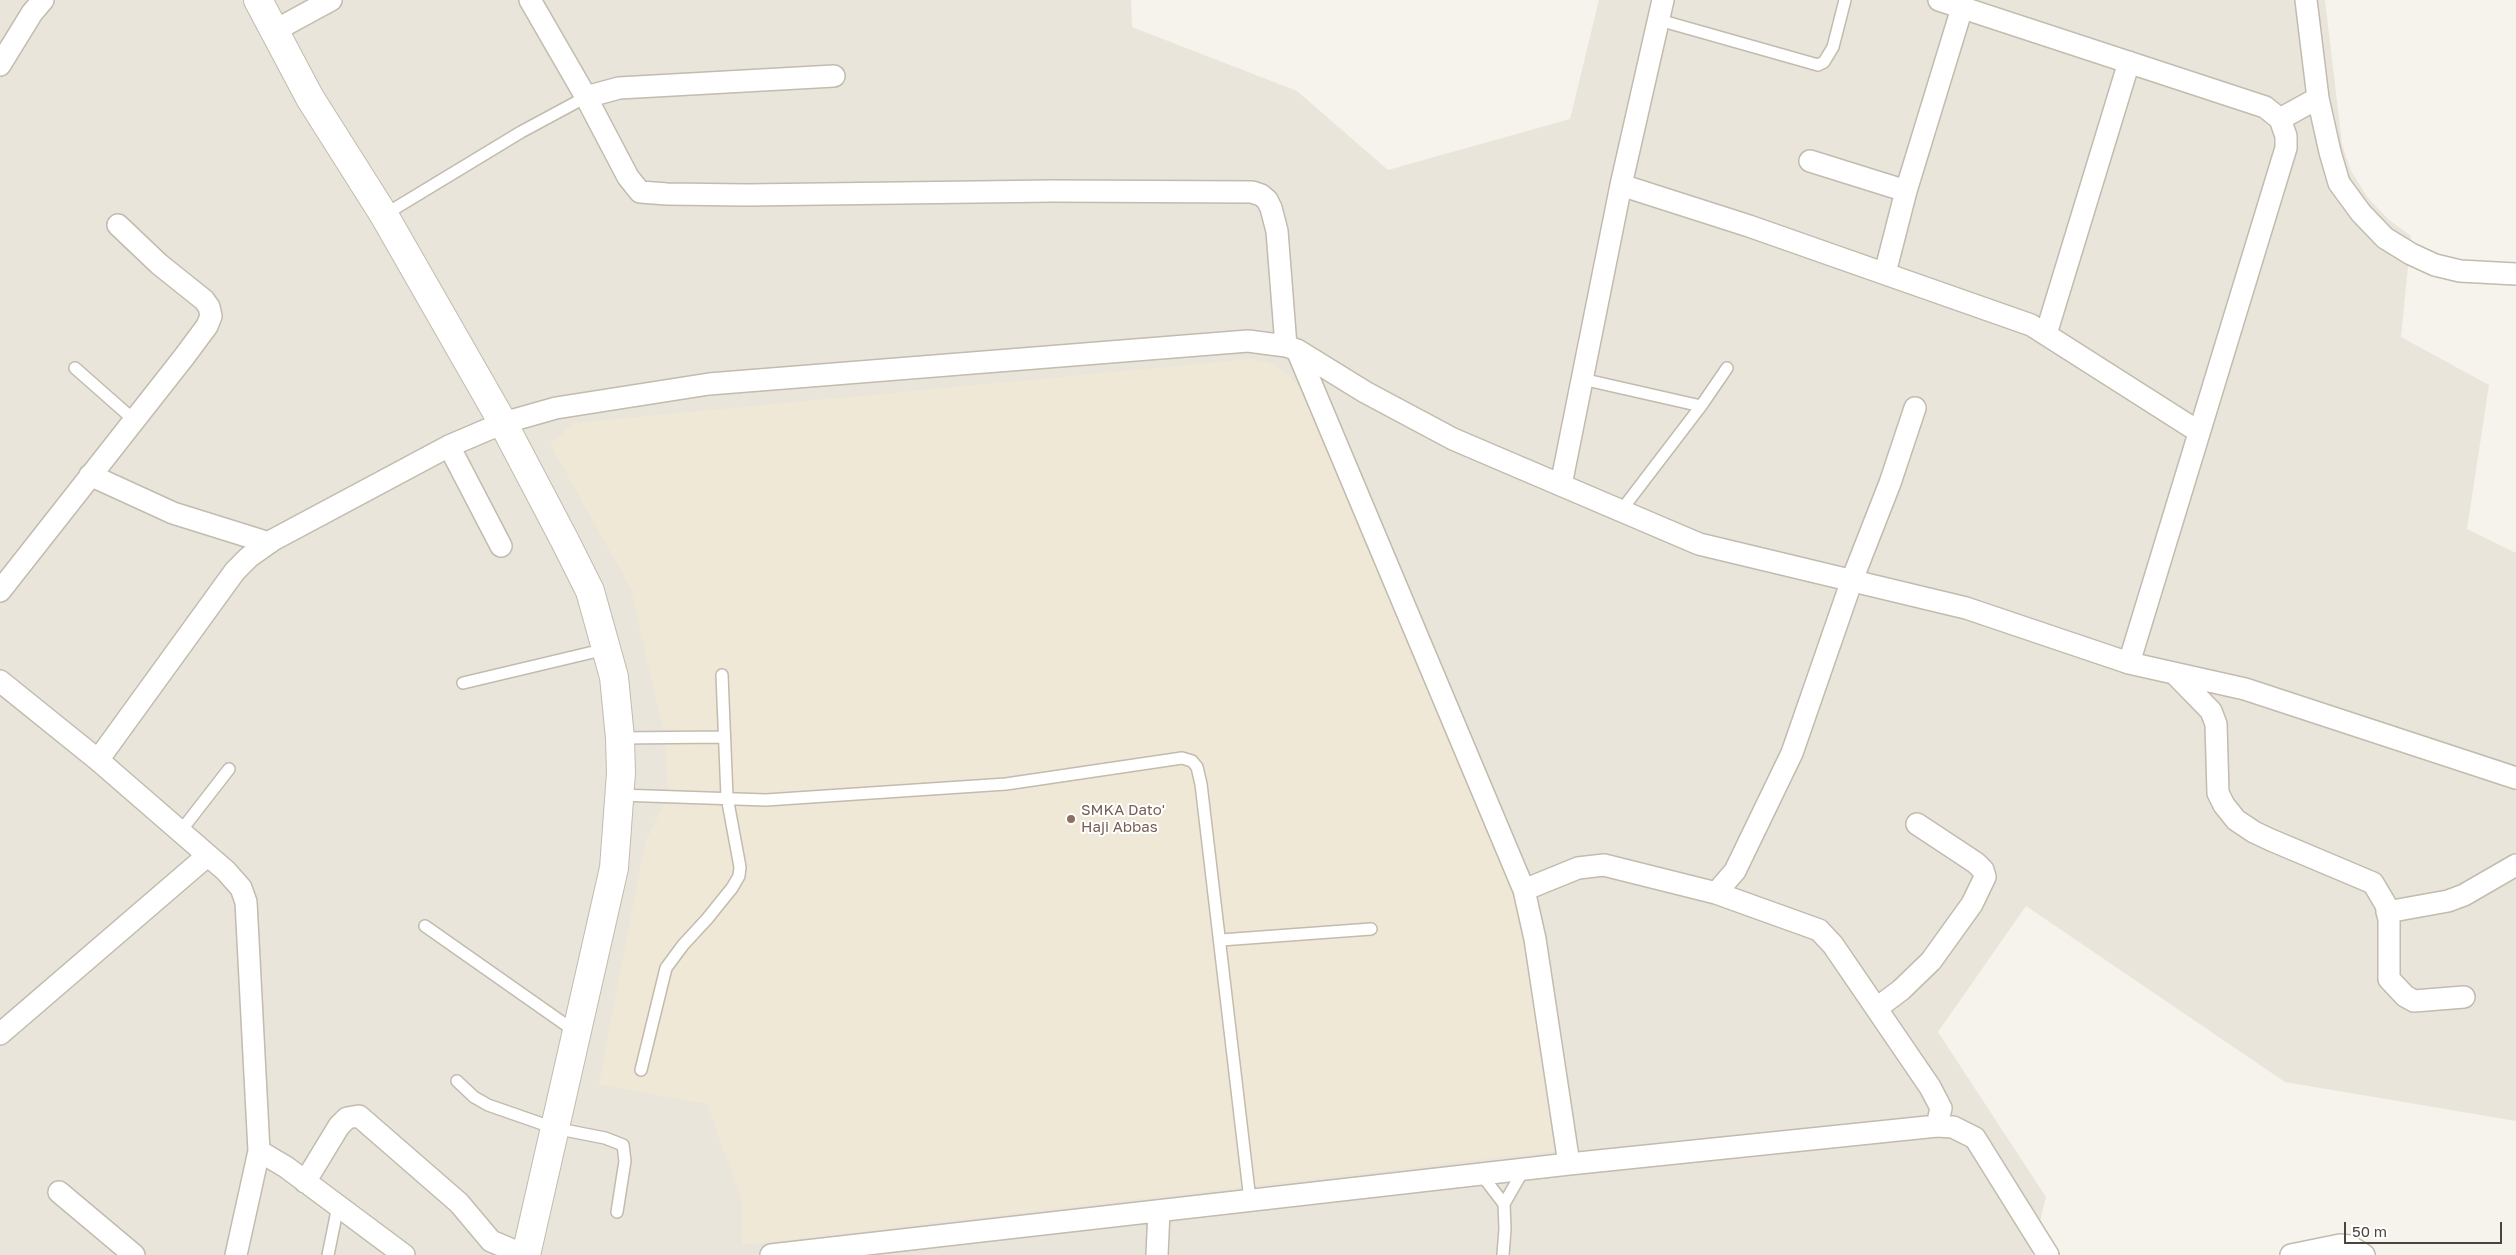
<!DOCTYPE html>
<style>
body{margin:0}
#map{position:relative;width:2516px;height:1255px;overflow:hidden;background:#f6f3ec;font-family:"Golos Text",sans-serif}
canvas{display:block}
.scale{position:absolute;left:2344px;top:1222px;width:158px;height:22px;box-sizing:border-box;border:2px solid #4b4439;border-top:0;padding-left:6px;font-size:15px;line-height:18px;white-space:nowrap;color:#4b4439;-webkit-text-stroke:4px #fff;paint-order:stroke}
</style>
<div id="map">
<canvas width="2516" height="1255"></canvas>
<div class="scale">50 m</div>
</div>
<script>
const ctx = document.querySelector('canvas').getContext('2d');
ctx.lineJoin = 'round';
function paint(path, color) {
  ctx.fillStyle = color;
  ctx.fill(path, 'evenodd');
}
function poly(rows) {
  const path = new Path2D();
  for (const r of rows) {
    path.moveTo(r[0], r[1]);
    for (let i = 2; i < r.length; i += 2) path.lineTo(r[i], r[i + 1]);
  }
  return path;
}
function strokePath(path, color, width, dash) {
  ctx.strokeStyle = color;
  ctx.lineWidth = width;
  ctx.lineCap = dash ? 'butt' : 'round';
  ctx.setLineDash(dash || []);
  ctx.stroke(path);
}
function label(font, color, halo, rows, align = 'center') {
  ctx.font = font + ' "Golos Text",sans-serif';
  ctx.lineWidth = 4;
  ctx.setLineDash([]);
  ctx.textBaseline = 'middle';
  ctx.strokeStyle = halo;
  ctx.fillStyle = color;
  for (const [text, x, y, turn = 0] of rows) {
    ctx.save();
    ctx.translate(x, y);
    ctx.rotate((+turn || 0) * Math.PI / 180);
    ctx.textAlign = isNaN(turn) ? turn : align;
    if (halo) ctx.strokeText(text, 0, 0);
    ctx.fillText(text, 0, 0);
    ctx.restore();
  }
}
paint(poly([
 [0,0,1131,0,1132,27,1297,91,1388,170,1570,119,1599,0,2325,0,2342,144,2351,171,2368,198,2389,220,2411,236,2401,337,2489,385,2467,529,2516,553,2516,1121,2285,1082,2026,906,1938,1032,2046,1197,2032,1255,0,1255]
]), '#eae5da');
paint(poly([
 [1252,359,1269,363,1291,377,1300,388,1524,907,1523,917,1555,1151,742,1245,742,1201,707,1104,599,1084,645,843,668,796,665,738,631,589,550,444,574,423]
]), '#efe8d6');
const service = poly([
 [1659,20,1818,65,1824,62,1833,47,1845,0],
 [384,215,521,132,586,97],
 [75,368,134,420],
 [1582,379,1701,406],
 [1620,512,1701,406,1727,368],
 [463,683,606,649],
 [620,738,723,737],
 [619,795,766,800,1006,784,1182,758,1192,761,1197,767,1201,784,1250,1200],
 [180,832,229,769],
 [425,926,576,1032],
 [1221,940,1371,929],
 [641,1070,666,968,683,945,707,919,732,888,739,876,740,867,727,797,722,675],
 [457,1081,474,1097,488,1105,554,1128,605,1138,623,1145,625,1161,617,1212],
 [1481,1174,1504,1204,1505,1229,1503,1255],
 [1504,1204,1524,1169],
 [328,1255,338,1206]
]);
const minor = poly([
 [530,0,586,97,628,177,640,192,667,194,747,195,1052,191,1252,192,1261,195,1267,200,1271,208,1277,231,1286,346],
 [1939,0,2265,107,2280,119,2286,136,2286,148,2282,161,2129,663],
 [2306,0,2318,98,2330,152,2339,183,2361,213,2385,238,2411,254,2435,265,2460,271,2516,274],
 [274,31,331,0],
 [0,65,32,13,43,0],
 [586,97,619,88,834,76],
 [2280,119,2318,98],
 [1810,161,1906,191],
 [1621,185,1749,226,2031,325,2199,432],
 [1885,273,1906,191,1962,8],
 [2046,334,2129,62],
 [1297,350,1524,890,1535,939,1569,1164],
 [449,446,501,546],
 [90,475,173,513,269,543],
 [1561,485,1621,185,1663,0],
 [0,591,184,357,207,326,211,316,209,307,204,300,159,264,118,225],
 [2175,674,2211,711,2216,724,2218,793,2224,805,2236,820,2254,832,2271,840,2373,883,2386,905,2389,920,2389,979,2405,996,2414,1001,2464,997],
 [0,681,98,760,226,871,241,888,246,902,259,1151,236,1255],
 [98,760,235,571,249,557,273,540,449,446,503,423,556,408,709,384,1248,341,1286,346,1297,350,1365,392,1453,439,1699,544,1966,608,2129,663,2245,689,2516,778],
 [1524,890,1578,868,1604,865,1716,893,1735,871,1792,753,1852,580,1890,483,1915,408],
 [1716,893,1819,930,1833,945,1930,1087,1941,1108,1937,1126],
 [2387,912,2448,901,2464,895,2516,865],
 [1877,1008,1901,990,1931,961,1972,904,1985,877,1983,870,1976,863,1917,824],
 [0,1034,207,856],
 [259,1151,286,1167,404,1255],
 [305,1182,339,1126,347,1118,359,1116,459,1203,491,1241,524,1255],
 [59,1192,134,1255],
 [771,1255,1569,1164,1937,1126,1953,1127,1975,1138,2048,1255],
 [1157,1255,1159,1211],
 [2291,1255,2340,1245,2350,1246,2364,1255]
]);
const tertiary = poly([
 [258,0,310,98,384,215,503,423,565,541,590,591,614,677,620,738,621,773,614,868,526,1255]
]);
strokePath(service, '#c2bbae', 14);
strokePath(minor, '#c2bbae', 24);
strokePath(tertiary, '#c2bbae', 30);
strokePath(service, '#fff', 11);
strokePath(minor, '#fff', 21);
strokePath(tertiary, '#fff', 28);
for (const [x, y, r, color] of [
 [1071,819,5,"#8d6e63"]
]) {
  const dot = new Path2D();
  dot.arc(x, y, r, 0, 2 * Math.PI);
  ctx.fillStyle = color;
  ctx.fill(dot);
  strokePath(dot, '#fff', 2);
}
label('15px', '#785e54', '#fff', [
 ["SMKA Dato'",1081,810],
 ["Haji Abbas",1081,827]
], 'left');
</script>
